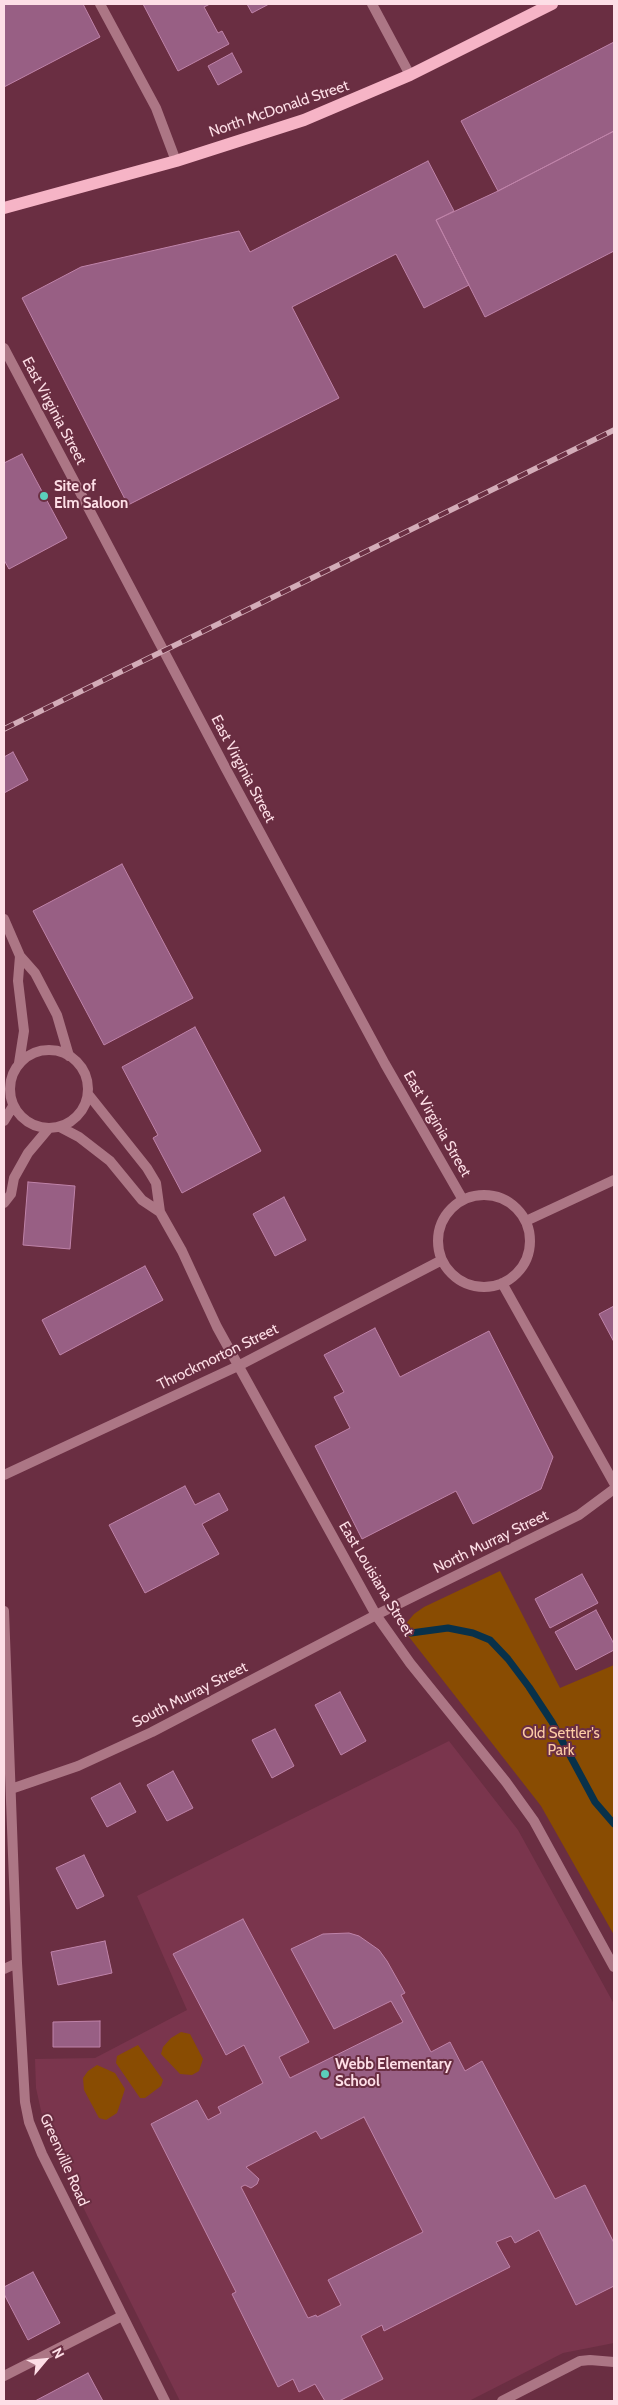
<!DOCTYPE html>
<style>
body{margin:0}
#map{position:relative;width:618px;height:2405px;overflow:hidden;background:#6a2e42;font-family:Cabin,sans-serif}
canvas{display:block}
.frame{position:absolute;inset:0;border:5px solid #fddee6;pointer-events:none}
.north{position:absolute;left:20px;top:2335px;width:50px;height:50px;-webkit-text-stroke:4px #6a2e42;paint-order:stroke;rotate:62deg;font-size:14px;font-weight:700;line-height:20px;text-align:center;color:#fddee6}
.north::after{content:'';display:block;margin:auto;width:18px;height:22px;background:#fddee6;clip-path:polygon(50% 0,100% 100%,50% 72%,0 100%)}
</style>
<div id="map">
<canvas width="618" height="2405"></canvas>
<div class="frame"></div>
<div class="north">N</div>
</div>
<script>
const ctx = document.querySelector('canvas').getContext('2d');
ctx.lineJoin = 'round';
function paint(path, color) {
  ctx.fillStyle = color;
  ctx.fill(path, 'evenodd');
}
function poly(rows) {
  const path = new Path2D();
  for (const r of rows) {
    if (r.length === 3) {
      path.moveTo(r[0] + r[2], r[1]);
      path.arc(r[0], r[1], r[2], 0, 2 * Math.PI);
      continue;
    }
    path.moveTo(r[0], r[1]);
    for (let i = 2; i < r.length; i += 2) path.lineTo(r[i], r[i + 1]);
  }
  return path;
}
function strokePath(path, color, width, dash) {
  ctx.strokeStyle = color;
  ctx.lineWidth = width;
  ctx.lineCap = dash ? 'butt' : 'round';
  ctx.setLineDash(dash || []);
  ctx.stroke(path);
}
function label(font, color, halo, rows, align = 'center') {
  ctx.font = font + ' Cabin,sans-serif';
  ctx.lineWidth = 4;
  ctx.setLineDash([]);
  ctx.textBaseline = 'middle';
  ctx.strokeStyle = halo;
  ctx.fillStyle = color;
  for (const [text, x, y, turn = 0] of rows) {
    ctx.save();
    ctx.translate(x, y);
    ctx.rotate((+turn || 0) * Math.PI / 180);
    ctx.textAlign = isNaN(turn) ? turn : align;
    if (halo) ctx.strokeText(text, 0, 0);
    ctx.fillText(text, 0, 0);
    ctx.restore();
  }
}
paint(poly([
 [449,1741,518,1830,614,2004,614,2343,563,2353,469,2401,180,2401,46,2133,36,2088,35,2059,95,2058,187,2010,137,1896]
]), '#7a354d');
paint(poly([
 [500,1571,560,1688,614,1665,614,1935,541,1806,406,1633,404,1626,414,1614,424,1607],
 [181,2032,190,2034,203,2059,199,2071,192,2075,180,2074,161,2054,163,2047,171,2038],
 [138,2045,163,2080,161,2086,145,2098,140,2098,116,2063,117,2056],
 [97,2065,115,2073,125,2089,117,2113,106,2120,99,2118,84,2090,83,2078,88,2071]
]), '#894c02');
strokePath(poly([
 [411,1633,448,1628,473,1633,490,1640,508,1659,529,1687,552,1722,595,1802,614,1824]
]), '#08314a', 7);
const building = poly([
 [4,4,83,4,100,37,4,87,4,4],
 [143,4,210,4,204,7,218,33,222,31,229,44,178,71,143,4],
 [247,4,269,4,252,13,247,4],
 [614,42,614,131,498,191,461,121,614,42],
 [232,53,242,72,218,85,208,66,232,53],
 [614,131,614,251,485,317,436,220,498,191,614,131],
 [428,161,454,211,436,220,469,285,424,308,396,254,292,307,339,398,128,505,22,298,81,267,239,231,250,252,428,161],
 [22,454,67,538,9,569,4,560,4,463,22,454],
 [13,752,28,780,4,793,4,757,13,752],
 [122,864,193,998,104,1045,33,911,122,864],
 [195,1027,261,1151,182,1193,153,1138,158,1135,122,1067,195,1027],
 [28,1182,75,1186,70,1249,23,1245,28,1182],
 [284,1197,306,1240,275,1256,253,1214,284,1197],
 [145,1266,163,1300,60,1355,42,1320,145,1266],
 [614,1306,614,1342,599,1314,614,1306],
 [375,1328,400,1377,489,1331,553,1457,541,1489,473,1524,456,1491,362,1539,315,1446,350,1428,334,1397,344,1392,324,1355,375,1328],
 [185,1486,195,1505,219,1493,228,1510,202,1524,219,1554,145,1593,109,1525,185,1486],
 [582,1574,598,1603,550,1628,535,1599,582,1574],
 [596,1610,614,1644,614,1650,576,1670,555,1632,596,1610],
 [340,1692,366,1741,341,1755,315,1705,340,1692],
 [275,1729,294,1766,272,1778,252,1740,275,1729],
 [173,1771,193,1808,167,1821,147,1785,173,1771],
 [120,1783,136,1812,107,1827,91,1798,120,1783],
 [84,1855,104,1896,77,1909,56,1868,84,1855],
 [243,1919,309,2042,279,2057,290,2078,403,2022,391,2001,334,2029,291,1949,323,1934,349,1933,359,1936,379,1950,387,1961,405,1993,401,1995,431,2052,450,2042,465,2071,482,2061,555,2199,585,2185,614,2243,614,2286,576,2305,539,2230,515,2243,511,2236,496,2242,510,2267,384,2331,382,2325,361,2336,383,2379,339,2401,325,2401,315,2384,299,2392,293,2379,278,2387,232,2294,236,2292,151,2124,197,2100,208,2120,221,2113,218,2107,263,2083,244,2045,226,2055,173,1954,243,1919],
 [364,2117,423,2232,328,2280,341,2305,317,2317,316,2315,308,2318,241,2187,245,2185,251,2188,257,2184,259,2179,246,2167,316,2131,321,2139,364,2117],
 [105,1941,112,1973,58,1985,51,1952,105,1941],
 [100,2021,100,2047,53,2047,53,2022,100,2021],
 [33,2272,60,2323,28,2340,4,2294,4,2287,33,2272],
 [88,2373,103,2401,35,2401,88,2373]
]);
paint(building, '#985f84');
strokePath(building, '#bf83a9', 1);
strokePath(poly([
 [100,4,156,108,176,161],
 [372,4,410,75],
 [4,348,226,769,385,1064,463,1200],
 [4,919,20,956,35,973,57,1015,69,1056],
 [49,1089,39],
 [19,1063,24,1031,18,981,20,956],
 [88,1094,147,1168,156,1183,160,1212,182,1251,217,1327,376,1615,410,1663,506,1782,534,1821,614,1967],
 [4,1121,13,1106],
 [60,1127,79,1137,110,1161,142,1200,160,1212],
 [484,1241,46],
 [4,1203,11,1194,14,1178,28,1153,49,1128],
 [526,1221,614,1180],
 [502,1283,614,1483],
 [4,1475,238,1366,442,1260],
 [4,1611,17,1963,25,2102,29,2122,42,2154,165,2401],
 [11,1789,78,1766,152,1732,376,1615,579,1515,614,1489],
 [4,1969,17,1963],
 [4,2376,122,2316],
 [502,2401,580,2361,590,2360,614,2362]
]), '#ac7685', 10);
strokePath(poly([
 [4,208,176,161,304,120,410,75,552,4]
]), '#f6b4c6', 12);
const rail = poly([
 [4,729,614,430]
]);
strokePath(rail, '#d3acb8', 5.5);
strokePath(rail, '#6a2e42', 4, [11]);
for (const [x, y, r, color] of [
 [44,496,5,"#5bcebb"],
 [325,2074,5,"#5bcebb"]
]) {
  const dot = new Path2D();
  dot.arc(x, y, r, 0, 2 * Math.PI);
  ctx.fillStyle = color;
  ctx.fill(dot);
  strokePath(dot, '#6a2e42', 2);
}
label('15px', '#fddee6', '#6a2e42', [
 ["North McDonald Street",279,109,-19],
 ["East Virginia Street",54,411,62],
 ["East Virginia Street",243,769,62],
 ["East Virginia Street",437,1124,60],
 ["Throckmorton Street",218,1357,-26],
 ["North Murray Street",491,1542,-26],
 ["East Louisiana Street",376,1579,59],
 ["South Murray Street",190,1695,-27],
 ["Greenville Road",64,2160,66]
]);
label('bold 15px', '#fddee6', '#6a2e42', [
 ["Site of",54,487],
 ["Elm Saloon",54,504],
 ["Webb Elementary",335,2065],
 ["School",335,2082]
], 'left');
label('15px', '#fccca5', '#6a2e42', [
 ["Old Settler's",561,1734],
 ["Park",561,1751]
]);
</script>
